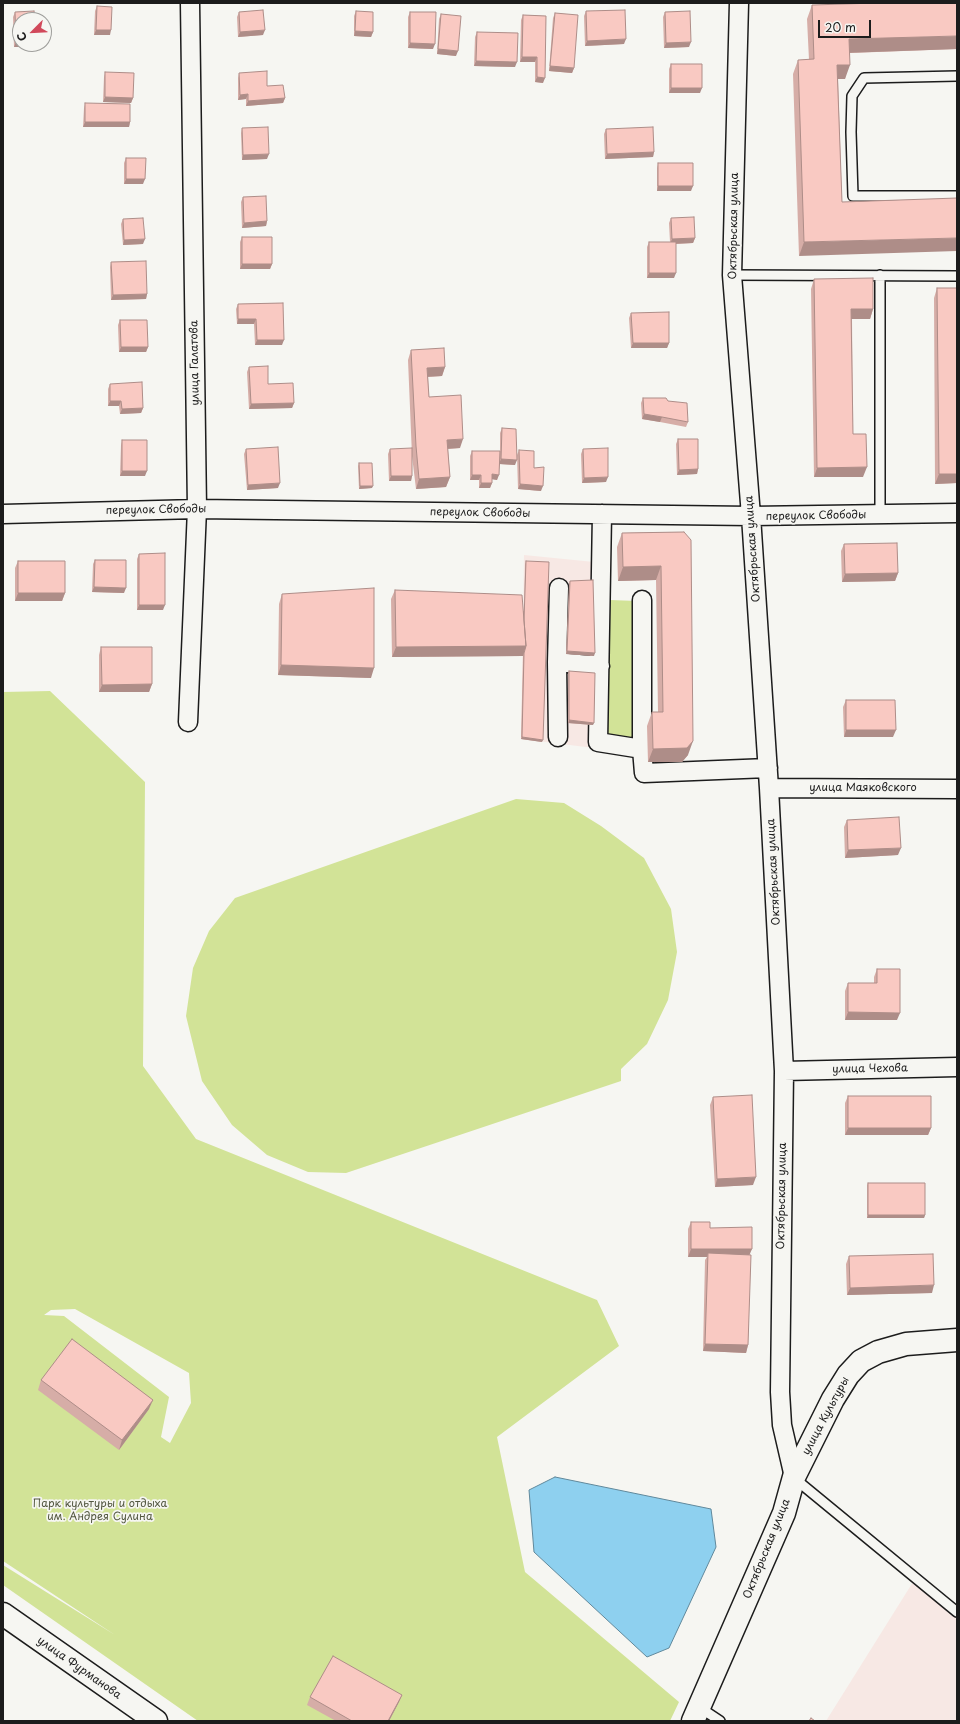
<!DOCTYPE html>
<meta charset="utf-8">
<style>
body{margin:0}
#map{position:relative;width:960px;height:1724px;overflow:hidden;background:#f6f6f2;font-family:"Playpen Sans",sans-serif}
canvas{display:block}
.frame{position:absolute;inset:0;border:4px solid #1c1c1c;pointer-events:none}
.north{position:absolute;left:12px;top:12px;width:40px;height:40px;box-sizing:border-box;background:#f6f6f2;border:1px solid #9f9f9c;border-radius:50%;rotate:246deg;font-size:11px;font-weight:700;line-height:16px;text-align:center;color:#1c1c1c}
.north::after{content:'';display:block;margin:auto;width:14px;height:18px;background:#d1495b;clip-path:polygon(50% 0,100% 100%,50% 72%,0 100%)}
.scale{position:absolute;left:818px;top:20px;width:53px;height:18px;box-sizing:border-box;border:2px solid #1c1c1c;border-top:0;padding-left:5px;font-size:12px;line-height:14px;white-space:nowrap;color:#1c1c1c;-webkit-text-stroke:3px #f6f6f2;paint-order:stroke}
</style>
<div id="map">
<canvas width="960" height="1724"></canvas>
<div class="frame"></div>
<div class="north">С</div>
<div class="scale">20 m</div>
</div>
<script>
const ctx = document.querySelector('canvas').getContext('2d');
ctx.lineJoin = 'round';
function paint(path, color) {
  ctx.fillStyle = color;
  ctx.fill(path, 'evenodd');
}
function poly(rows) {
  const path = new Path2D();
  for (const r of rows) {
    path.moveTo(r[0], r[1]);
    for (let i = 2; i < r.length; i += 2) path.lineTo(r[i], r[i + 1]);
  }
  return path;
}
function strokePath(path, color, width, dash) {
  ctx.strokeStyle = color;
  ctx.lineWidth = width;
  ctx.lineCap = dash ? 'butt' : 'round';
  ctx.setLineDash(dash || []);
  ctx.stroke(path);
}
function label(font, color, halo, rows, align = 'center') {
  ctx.font = font + ' "Playpen Sans",sans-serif';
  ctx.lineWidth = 3.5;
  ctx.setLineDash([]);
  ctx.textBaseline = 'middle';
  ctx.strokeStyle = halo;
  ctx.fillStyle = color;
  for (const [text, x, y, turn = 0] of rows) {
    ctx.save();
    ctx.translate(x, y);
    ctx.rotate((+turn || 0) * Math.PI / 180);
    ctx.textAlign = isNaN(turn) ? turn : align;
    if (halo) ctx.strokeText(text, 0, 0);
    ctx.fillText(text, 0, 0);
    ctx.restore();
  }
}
paint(poly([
 [524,555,594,562,594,748,521,739],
 [913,1582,957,1613,957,1721,826,1721]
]), '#f7e8e4');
paint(poly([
 [610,600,637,601,634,743,603,739],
 [50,691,145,782,143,1066,196,1139,597,1300,619,1346,497,1437,525,1572,679,1702,670,1721,198,1721,3,1585,3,1565,115,1635,3,1561,3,692],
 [75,1309,189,1373,191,1403,170,1443,161,1437,169,1397,64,1316,44,1315,51,1310],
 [516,799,564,803,601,826,644,858,671,909,677,952,668,1000,647,1044,621,1069,621,1081,346,1173,308,1172,267,1155,232,1125,202,1081,186,1016,193,968,209,931,235,898]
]), '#d2e397');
const water = poly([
 [555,1477,711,1509,716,1547,669,1648,647,1657,534,1552,529,1490,555,1477]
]);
paint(water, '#8ed0ef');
strokePath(water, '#60889b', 1);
const service = poly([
 [957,76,864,78,852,96,851,132,853,196,957,196],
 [732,275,957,276],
 [880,515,880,275],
 [794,1478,957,1612],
 [699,1707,720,1721]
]);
const minor = poly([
 [739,3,732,275,751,516,769,788,784,1071,780,1392,782,1425,794,1477],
 [3,514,197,509,751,516,957,513],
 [602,514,598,742,642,749,644,773,768,768],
 [559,588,557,662,600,666],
 [557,662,558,737],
 [188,722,197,509,190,3],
 [642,749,642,600],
 [769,788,957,789],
 [784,1071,957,1067]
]);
const tertiary = poly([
 [3,1614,156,1721]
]);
const secondary = poly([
 [693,1721,774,1536,784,1513,794,1477,833,1399,848,1375,861,1361,878,1352,906,1344,957,1340]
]);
strokePath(service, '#1c1c1c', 12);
strokePath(minor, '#1c1c1c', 21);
strokePath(tertiary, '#1c1c1c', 25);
strokePath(secondary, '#1c1c1c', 25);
strokePath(service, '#f6f6f2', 9);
strokePath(minor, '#f6f6f2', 18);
strokePath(tertiary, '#f6f6f2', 22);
strokePath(secondary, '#f6f6f2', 22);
paint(poly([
 [812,5,957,49,850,53,845,79,838,79,842,202,799,256,793,74,798,60,809,60,807,19],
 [97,6,110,35,94,35,95,11],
 [356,11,373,32,371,37,354,36,354,16],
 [586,11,624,44,585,46,584,16],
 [15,12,34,47,14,47,13,17],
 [239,12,263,35,238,37,237,17],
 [410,12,433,49,408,48,408,17],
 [665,12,689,47,664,48,663,17],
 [555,13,574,68,572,73,549,71,553,18],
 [441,14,456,56,437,54,439,19],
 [523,15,546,16,543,83,535,82,535,62,520,62,521,20],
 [477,32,515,67,474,66,475,37],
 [671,64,700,93,669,93,669,69],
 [105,72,133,98,131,103,103,102,104,77],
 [239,73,267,86,285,98,283,103,246,106,246,99,238,100,238,78],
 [85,103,130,122,129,127,83,127,84,108],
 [242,128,267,159,242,160,241,133],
 [606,129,654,152,653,157,605,159,604,134],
 [126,158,143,184,124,184,124,163],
 [658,163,691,191,657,191,657,168],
 [243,197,267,221,266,226,242,228,241,202],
 [671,218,695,238,693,243,676,244,674,278,647,278,647,247,649,242,670,242,669,223],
 [123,219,143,244,123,245,121,224],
 [242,237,272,264,270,269,240,269,240,242],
 [111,262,147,294,146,299,111,300,110,267],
 [814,279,873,309,870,319,852,319,853,434,863,477,814,477,811,289],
 [937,288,957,288,957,483,935,484,934,298],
 [283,303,282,345,255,345,254,324,237,324,236,309,238,304],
 [631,313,669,343,667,348,631,348,629,318],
 [120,320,148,347,146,352,119,352,118,325],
 [411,350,445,367,442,376,428,377,429,397,460,448,448,449,450,477,446,487,416,489,412,456,408,360],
 [249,367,268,384,294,403,292,408,249,409,247,372],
 [110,384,143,408,141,413,120,414,119,406,108,406,108,389],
 [643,398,688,422,686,427,660,422,642,419,641,403],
 [502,428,515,465,500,464,497,480,492,479,492,483,490,488,479,488,479,480,470,480,470,456,472,451,500,451,500,433],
 [678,439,698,469,697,474,677,475,676,444],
 [122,440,145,476,120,476,121,445],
 [246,449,278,488,247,490,244,454],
 [390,449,412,476,411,481,389,481,388,454],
 [583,449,606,482,582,483,581,454],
 [519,450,534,468,541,491,518,489,517,455],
 [359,463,372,488,359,489,358,466],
 [684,532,688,755,682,762,648,762,647,726,652,712,658,712,656,580,618,581,617,547,622,533],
 [844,544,898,573,895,581,842,582,841,551],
 [139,554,163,610,137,610,137,559],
 [95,560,124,593,92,592,93,564],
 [18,561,65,593,62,601,15,601,15,568],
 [526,561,542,742,521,739,523,656,392,657,391,599,395,590,524,611,525,564],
 [570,581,594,656,566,654,569,584],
 [282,594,371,678,278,675,279,604],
 [101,647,152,684,149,692,99,692,99,655],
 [569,671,593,725,568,723,568,673],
 [846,700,893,737,844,737,843,707],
 [847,820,898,855,845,858,844,827],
 [877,969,897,1020,845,1020,845,991,848,983,874,983,874,977],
 [848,1096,931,1128,928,1135,845,1135,845,1103],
 [713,1097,753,1185,715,1187,710,1105],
 [868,1183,925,1215,924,1218,867,1218,867,1185],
 [691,1222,710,1228,750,1255,748,1345,746,1353,703,1351,705,1260,707,1257,688,1257,688,1229],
 [849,1256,932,1293,847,1295,846,1264],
 [41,1380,149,1409,119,1450,38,1390],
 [402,1695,399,1702,389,1721,336,1721,307,1705,310,1697]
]), '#d6ada7');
paint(poly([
 [96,30,111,30,110,35,94,35],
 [265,30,263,35,238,37,240,32],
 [355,31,373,32,371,37,354,36],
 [957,36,957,49,844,53,849,39],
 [626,39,624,44,585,46,587,41],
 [16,42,20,42,20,44,35,44,34,47,14,47],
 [691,42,689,47,664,48,666,43],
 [410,43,435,44,433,49,408,48],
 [438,49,458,51,456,56,437,54],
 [522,57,537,57,535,62,520,62],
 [476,61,517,62,515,67,474,66],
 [837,65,850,65,845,79,832,79],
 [550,66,574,68,572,73,549,71],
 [537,77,545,78,543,83,535,82],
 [671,88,702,88,700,93,669,93],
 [248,94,246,99,238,100,240,95],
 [105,97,133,98,131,103,103,102],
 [285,98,283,103,246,106,248,101],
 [85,122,130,122,129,127,83,127],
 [654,152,653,157,605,159,607,154],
 [269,154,267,159,242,160,243,155],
 [126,179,145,179,143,184,124,184],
 [658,186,693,186,691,191,657,191],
 [267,221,266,226,242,228,244,223],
 [695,238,693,243,670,244,672,239],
 [957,238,957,251,799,256,804,242],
 [145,239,143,244,123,245,124,240],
 [242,264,272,264,270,269,240,269],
 [649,273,676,273,674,278,647,278],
 [147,294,146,299,111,300,113,295],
 [851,309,873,309,870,319,848,319],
 [238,319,256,319,254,324,237,324],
 [257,340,284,340,282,345,255,345],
 [633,343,669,343,667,348,631,348],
 [121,347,148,347,146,352,119,352],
 [445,367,442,376,423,377,427,368],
 [110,401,121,401,119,406,108,406],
 [294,403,292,408,249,409,251,404],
 [143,408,141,413,120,414,122,409],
 [644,414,662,417,660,422,642,419],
 [463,439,460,448,444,449,447,440],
 [501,459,517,460,515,465,499,464],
 [867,467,863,477,814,477,817,468],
 [698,469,697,474,677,475,679,470],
 [122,471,147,471,145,476,120,476],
 [492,474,499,475,497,480,491,479],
 [939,474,957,474,957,483,935,484],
 [472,475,481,475,479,480,470,480],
 [391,476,412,476,411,481,389,481],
 [450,477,446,487,416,489,419,479],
 [608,477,606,482,582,483,584,478],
 [280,483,278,488,247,490,248,485],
 [481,483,492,483,490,488,479,488],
 [520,484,543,486,541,491,518,489],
 [360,486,373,486,372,488,359,489],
 [661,566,656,580,618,581,623,567],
 [898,573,895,581,842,582,845,574],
 [94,587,126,588,124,593,92,592],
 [18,593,65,593,62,601,15,601],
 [139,605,165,605,163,610,137,610],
 [526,646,523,656,392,657,396,647],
 [567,651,595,653,594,656,566,654],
 [281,665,374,668,371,678,278,675],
 [152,684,149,692,99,692,102,685],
 [569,720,594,723,593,725,568,723],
 [846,730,896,730,893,737,844,737],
 [522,737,543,740,542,742,521,739],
 [693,741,688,755,682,762,648,762,653,749],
 [901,848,898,855,845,858,848,850],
 [848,1012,900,1013,897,1020,845,1020],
 [848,1128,931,1128,928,1135,845,1135],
 [756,1177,753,1185,715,1187,717,1179],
 [868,1215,925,1215,924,1218,867,1218],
 [691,1249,752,1249,749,1256,708,1253,707,1257,688,1257],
 [934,1285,932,1293,847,1295,850,1288],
 [705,1344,748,1345,746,1353,703,1351],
 [153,1400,149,1409,119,1450,122,1440],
 [402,1695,399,1702,389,1721,388,1721]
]), '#ae8d88');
const building = poly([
 [876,3,957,3,957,36,849,39,850,65,837,65,842,202,957,198,957,238,804,242,798,60,814,59,812,5,876,3],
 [97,6,112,7,111,30,96,30,97,6],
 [263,10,265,30,240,32,239,12,263,10],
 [625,10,626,39,587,41,586,11,625,10],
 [34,11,35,20,20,20,20,42,16,42,15,12,34,11],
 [356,11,373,12,373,32,355,31,356,11],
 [690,11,691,42,666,43,665,12,690,11],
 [410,12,436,12,435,44,410,43,410,12],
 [555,13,578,15,574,68,550,66,555,13],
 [441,14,461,16,458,51,438,49,441,14],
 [523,15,546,16,545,78,537,77,537,57,522,57,523,15],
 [477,32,518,33,517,62,476,61,477,32],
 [671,64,702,64,702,88,671,88,671,64],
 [267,71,267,86,283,85,285,98,248,101,248,94,240,95,239,73,267,71],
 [105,72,134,73,133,98,105,97,105,72],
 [85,103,130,104,130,122,85,122,85,103],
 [268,127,269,154,243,155,242,128,268,127],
 [653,127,654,152,607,154,606,129,653,127],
 [126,158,146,158,145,179,126,179,126,158],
 [658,163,693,163,693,186,658,186,658,163],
 [266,196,267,221,244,223,243,197,266,196],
 [694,217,695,238,672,239,671,218,694,217],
 [143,218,145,239,124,240,123,219,143,218],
 [242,237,272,237,272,264,242,264,242,237],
 [649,242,676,242,676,273,649,273,649,242],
 [146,261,147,294,113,295,111,262,146,261],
 [873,278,873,309,851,309,853,434,866,434,867,467,817,468,814,279,873,278],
 [937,288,957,288,957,474,939,474,937,288],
 [283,303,284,340,257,340,256,319,238,319,238,304,283,303],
 [669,312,669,343,633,343,631,313,669,312],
 [120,320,147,320,148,347,121,347,120,320],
 [444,348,445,367,427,368,429,397,461,395,463,439,447,440,450,477,419,479,416,446,411,350,444,348],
 [268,366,268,384,293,383,294,403,251,404,249,367,268,366],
 [142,382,143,408,122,409,121,401,110,401,110,384,142,382],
 [643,398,666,398,668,401,687,403,688,422,662,417,644,414,643,398],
 [502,428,516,429,517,460,501,459,502,428],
 [678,439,698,439,698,469,679,470,678,439],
 [122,440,147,440,147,471,122,471,122,440],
 [278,447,280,483,248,485,246,449,278,447],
 [412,448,412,476,391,476,390,449,412,448],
 [608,448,608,477,584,478,583,449,608,448],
 [519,450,534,451,534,468,544,467,543,486,520,484,519,450],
 [472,451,500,451,499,475,492,474,492,483,481,483,481,475,472,475,472,451],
 [359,463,372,463,373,486,360,486,359,463],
 [684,532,691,540,693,741,687,748,653,749,652,712,663,712,661,566,623,567,622,533,684,532],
 [897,543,898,573,845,574,844,544,897,543],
 [165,553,165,605,139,605,139,554,165,553],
 [95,560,126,560,126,588,94,587,95,560],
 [18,561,65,561,65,593,18,593,18,561],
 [526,561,549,562,543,740,522,737,524,653,526,646,524,620,526,561],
 [593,580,595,653,567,651,570,581,593,580],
 [374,588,374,668,281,665,282,594,374,588],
 [395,590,522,595,526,646,396,647,395,590],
 [101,647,152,647,152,684,102,685,101,647],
 [569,671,595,673,594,723,569,720,569,671],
 [846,700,895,700,896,730,846,730,846,700],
 [899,817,901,848,848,850,847,820,899,817],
 [877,969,900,969,900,1013,848,1012,848,983,877,983,877,969],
 [752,1095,756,1177,717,1179,713,1097,752,1095],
 [848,1096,931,1096,931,1128,848,1128,848,1096],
 [868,1183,925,1183,925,1215,868,1215,868,1183],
 [691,1222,710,1222,710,1228,752,1227,752,1249,691,1249,691,1222],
 [708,1253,751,1255,748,1345,705,1344,708,1253],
 [933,1254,934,1285,850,1288,849,1256,933,1254],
 [72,1339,153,1400,122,1440,41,1380,72,1339],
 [333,1656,402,1695,388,1721,352,1721,310,1697,333,1656],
 [811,1718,815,1721,809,1721,811,1718]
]);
paint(building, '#f9c9c2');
strokePath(building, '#ae8d88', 1);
label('11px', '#1c1c1c', '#f6f6f2', [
 ["Октябрьская улица",734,226,-89],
 ["улица Галатова",195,363,-91],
 ["переулок Свободы",156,510,-1],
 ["переулок Свободы",480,513,1],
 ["переулок Свободы",816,516,-1],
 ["Октябрьская улица",753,549,-94],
 ["улица Маяковского",863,788],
 ["Октябрьская улица",774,872,-93],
 ["улица Чехова",870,1069,-1],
 ["Октябрьская улица",782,1196,-89],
 ["улица Культуры",826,1416,-62],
 ["Октябрьская улица",767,1549,-68],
 ["улица Фурманова",79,1668,35]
]);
label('11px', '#535841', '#f6f6f2', [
 ["Парк культуры и отдыха",100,1504],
 ["им. Андрея Сулина",100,1517]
]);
</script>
